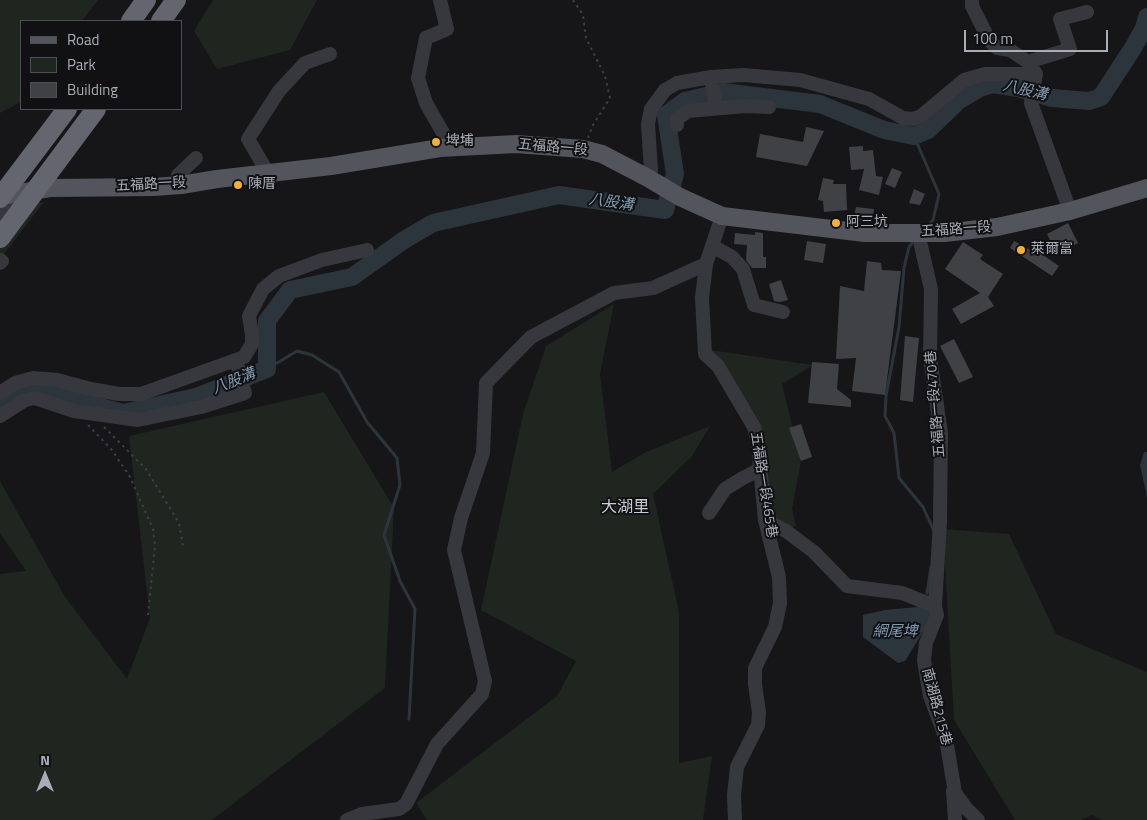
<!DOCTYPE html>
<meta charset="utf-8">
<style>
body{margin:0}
#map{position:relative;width:1147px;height:820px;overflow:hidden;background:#161618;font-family:"Titillium Web",sans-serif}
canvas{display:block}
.legend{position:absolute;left:20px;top:20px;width:162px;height:90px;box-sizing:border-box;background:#111113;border:1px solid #4d4f55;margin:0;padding:6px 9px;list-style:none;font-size:15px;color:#a8adb8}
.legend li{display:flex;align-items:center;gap:10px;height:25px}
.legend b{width:25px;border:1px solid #4d4f55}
.north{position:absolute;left:20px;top:750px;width:50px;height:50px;-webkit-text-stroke:4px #111113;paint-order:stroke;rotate:0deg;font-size:14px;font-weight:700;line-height:20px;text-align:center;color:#a8adb8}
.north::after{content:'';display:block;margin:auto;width:18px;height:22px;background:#a8adb8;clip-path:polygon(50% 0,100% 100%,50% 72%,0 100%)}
.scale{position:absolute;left:964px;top:30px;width:144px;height:22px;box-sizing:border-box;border:2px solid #a8adb8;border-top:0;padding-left:6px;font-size:15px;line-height:18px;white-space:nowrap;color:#a8adb8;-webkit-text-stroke:4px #111113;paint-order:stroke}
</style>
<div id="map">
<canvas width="1147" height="820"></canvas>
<ul class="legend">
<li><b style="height:6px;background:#53555c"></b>Road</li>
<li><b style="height:14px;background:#1e261f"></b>Park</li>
<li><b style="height:14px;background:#404145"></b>Building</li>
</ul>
<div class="north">N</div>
<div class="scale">100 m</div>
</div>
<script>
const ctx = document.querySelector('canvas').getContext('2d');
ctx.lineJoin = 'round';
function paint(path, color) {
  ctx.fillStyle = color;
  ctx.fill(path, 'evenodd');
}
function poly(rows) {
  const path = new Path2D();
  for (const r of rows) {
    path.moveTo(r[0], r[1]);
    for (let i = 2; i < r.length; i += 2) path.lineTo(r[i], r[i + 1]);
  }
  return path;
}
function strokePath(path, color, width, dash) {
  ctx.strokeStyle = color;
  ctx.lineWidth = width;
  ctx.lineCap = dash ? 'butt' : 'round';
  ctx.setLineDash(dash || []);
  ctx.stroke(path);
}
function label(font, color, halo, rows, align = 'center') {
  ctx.font = font + ' "Titillium Web","Noto Sans TC",sans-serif';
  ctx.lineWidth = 4;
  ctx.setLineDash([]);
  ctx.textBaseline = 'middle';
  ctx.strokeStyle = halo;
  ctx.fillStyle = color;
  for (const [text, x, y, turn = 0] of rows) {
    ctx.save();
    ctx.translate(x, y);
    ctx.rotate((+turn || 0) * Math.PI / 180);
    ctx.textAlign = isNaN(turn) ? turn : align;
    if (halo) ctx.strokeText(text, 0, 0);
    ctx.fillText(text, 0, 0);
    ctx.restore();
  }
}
paint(poly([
 [0,0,98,0,82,21,21,21,21,102,0,113],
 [213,0,317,0,290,50,217,69,194,31],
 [44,202,0,259,0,208],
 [614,304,600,374,612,472,644,453,710,426,692,456,653,494,679,612,679,763,712,756,703,820,427,820,416,803,557,696,576,661,481,610,523,414,546,346],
 [710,350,813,365,782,384,801,461,792,509,796,526,790,528,772,519,757,418],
 [324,392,394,508,385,688,212,820,0,820,0,574,26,571,0,533,0,481,65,597,127,679,150,618,129,436],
 [943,529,1009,534,1056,634,1147,672,1147,820,1101,820,1092,815,1081,820,1015,820,954,720]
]), '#1e261f');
paint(poly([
 [1144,452,1147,452,1147,497,1140,465],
 [920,600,932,610,929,622,905,661,898,663,863,637,863,615,885,610,917,607]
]), '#2c353c');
strokePath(poly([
 [914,136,939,194,933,220,928,226],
 [912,243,909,247,904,268,899,327,886,396,885,416,894,433,899,478,923,507,934,531],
 [267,369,297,351,312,355,339,372,367,422,397,458,400,485,384,535,400,581,415,609,409,719],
 [927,593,931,567]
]), '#2c353c', 3);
strokePath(poly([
 [0,407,33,389,123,413,196,397,267,369,267,321,290,290,352,277,404,240,433,223,559,195,665,210,675,174,666,115,685,101,723,92,820,104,884,130,914,136,928,130,958,101,980,88,993,84,1018,88,1052,98,1089,101,1101,97,1133,48,1144,28,1147,17]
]), '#2c353c', 18);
paint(poly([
 [806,127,824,131,807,166,756,157,760,134,803,142],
 [863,146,863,151,873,150,876,176,883,177,879,195,859,190,864,169,851,170,849,147],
 [892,168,902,172,895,188,885,184],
 [823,178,834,180,833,184,846,184,847,210,824,212,823,201,818,200],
 [914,189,925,194,920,205,909,203],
 [856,207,874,209,872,222,853,220],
 [1068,223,1078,243,1057,254,1047,234],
 [755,232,763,233,763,257,766,257,766,268,752,268,746,260,747,245,734,244,735,233,755,235],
 [807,241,826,244,823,263,804,260],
 [1014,241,1036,253,1037,251,1059,266,1052,276,1010,248],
 [963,242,983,255,980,259,1003,274,988,297,994,306,961,324,952,309,980,293,945,269],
 [867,261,881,263,882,270,901,271,885,395,852,391,856,358,836,359,840,286,864,291],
 [781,280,788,300,780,302,774,301,769,284],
 [905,336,919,338,913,402,900,400],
 [954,339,973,377,959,383,940,346],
 [812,362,839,364,837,389,851,400,851,407,808,403],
 [801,424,812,457,801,461,789,428]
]), '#404145');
strokePath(poly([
 [573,0,583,15,586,38,605,76,610,98,593,125,588,138],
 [88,425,112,450,130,477,153,529,155,546,148,615],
 [104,427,146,469,179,523,183,546]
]), '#3d3f44', 2, [2.5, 4]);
strokePath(poly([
 [440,0,447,29,426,38,418,78,426,103,451,147],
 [972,0,972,6,989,40,997,48,1010,50,1028,62,1036,74,1031,103,1070,211],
 [1028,62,1070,49,1060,19,1087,12],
 [711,77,716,108],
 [677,125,677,119,688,111,745,106,769,107],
 [268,173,248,139,279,91,305,63,330,54],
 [648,178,651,170,648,124,651,109,665,90,677,83,711,77,744,75,800,80,869,99,903,118,913,119,921,116,964,80,985,74,1036,74],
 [177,185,178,175,196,158],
 [722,216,706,264,702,298,705,354,718,366,754,427,758,444,765,520,779,577,780,603,775,627,755,668,755,684,759,713,758,725,737,767,734,795,735,820],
 [0,217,18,193],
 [918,233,931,289,930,358,941,433,940,521,935,606],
 [712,246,732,257,743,269,754,305,783,312],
 [0,260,2,261,0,263],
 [0,393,15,383,33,378,57,380,91,389,119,394,141,394,244,357,252,344,252,335,249,316,263,289,279,276,322,260,367,250],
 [0,416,25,400,35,398,74,411,138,420,201,407,245,393,236,360],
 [709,513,725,489,743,478,761,469],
 [765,520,786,531,814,552,847,586,902,593,935,606,937,615,926,643,924,660,927,679,930,696,946,739,955,793,966,808,978,820],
 [953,791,955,820],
 [347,820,362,814,399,809,406,804,437,744,482,694,485,681,454,550,461,518,483,453,486,383,531,337,614,293,653,288,706,264]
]), '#37383d', 14);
strokePath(poly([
 [0,196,50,188,153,187,181,185,217,179,331,166,440,148,516,144,583,149,602,154,648,178,680,197,722,216,865,233,944,233,997,227,1070,211,1147,188]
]), '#53555c', 18);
strokePath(poly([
 [131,21,146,0],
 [161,21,176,0]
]), '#63666e', 20);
strokePath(poly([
 [0,198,67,109],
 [0,238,96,109]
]), '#63666e', 20);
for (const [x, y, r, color] of [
 [436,142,5,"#f2b134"],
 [238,185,5,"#f2b134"],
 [836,223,5,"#f2b134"],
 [1021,250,5,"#f2b134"]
]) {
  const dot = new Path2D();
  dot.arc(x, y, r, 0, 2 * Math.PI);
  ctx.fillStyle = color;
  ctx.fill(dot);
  strokePath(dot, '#111113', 2);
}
label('14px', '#a8adb8', '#111113', [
 ["埤埔",446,142],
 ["陳厝",248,185],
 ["阿三坑",846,223],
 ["萊爾富",1031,250]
], 'left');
label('14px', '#a8adb8', '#111113', [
 ["五福路一段",553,148,5],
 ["五福路一段",151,185,-3],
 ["五福路一段",956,230,-4],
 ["五福路一段470巷",936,404,-95],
 ["五福路一段465巷",763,485,81],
 ["南湖路215巷",936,707,75]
]);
label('italic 15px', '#7f9bb3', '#111113', [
 ["八股溝",1025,91,13],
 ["八股溝",611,203,8],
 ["八股溝",234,382,-22],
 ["網尾埤",895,632]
]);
label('16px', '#c9ccd4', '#111113', [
 ["大湖里",625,508]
]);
</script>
